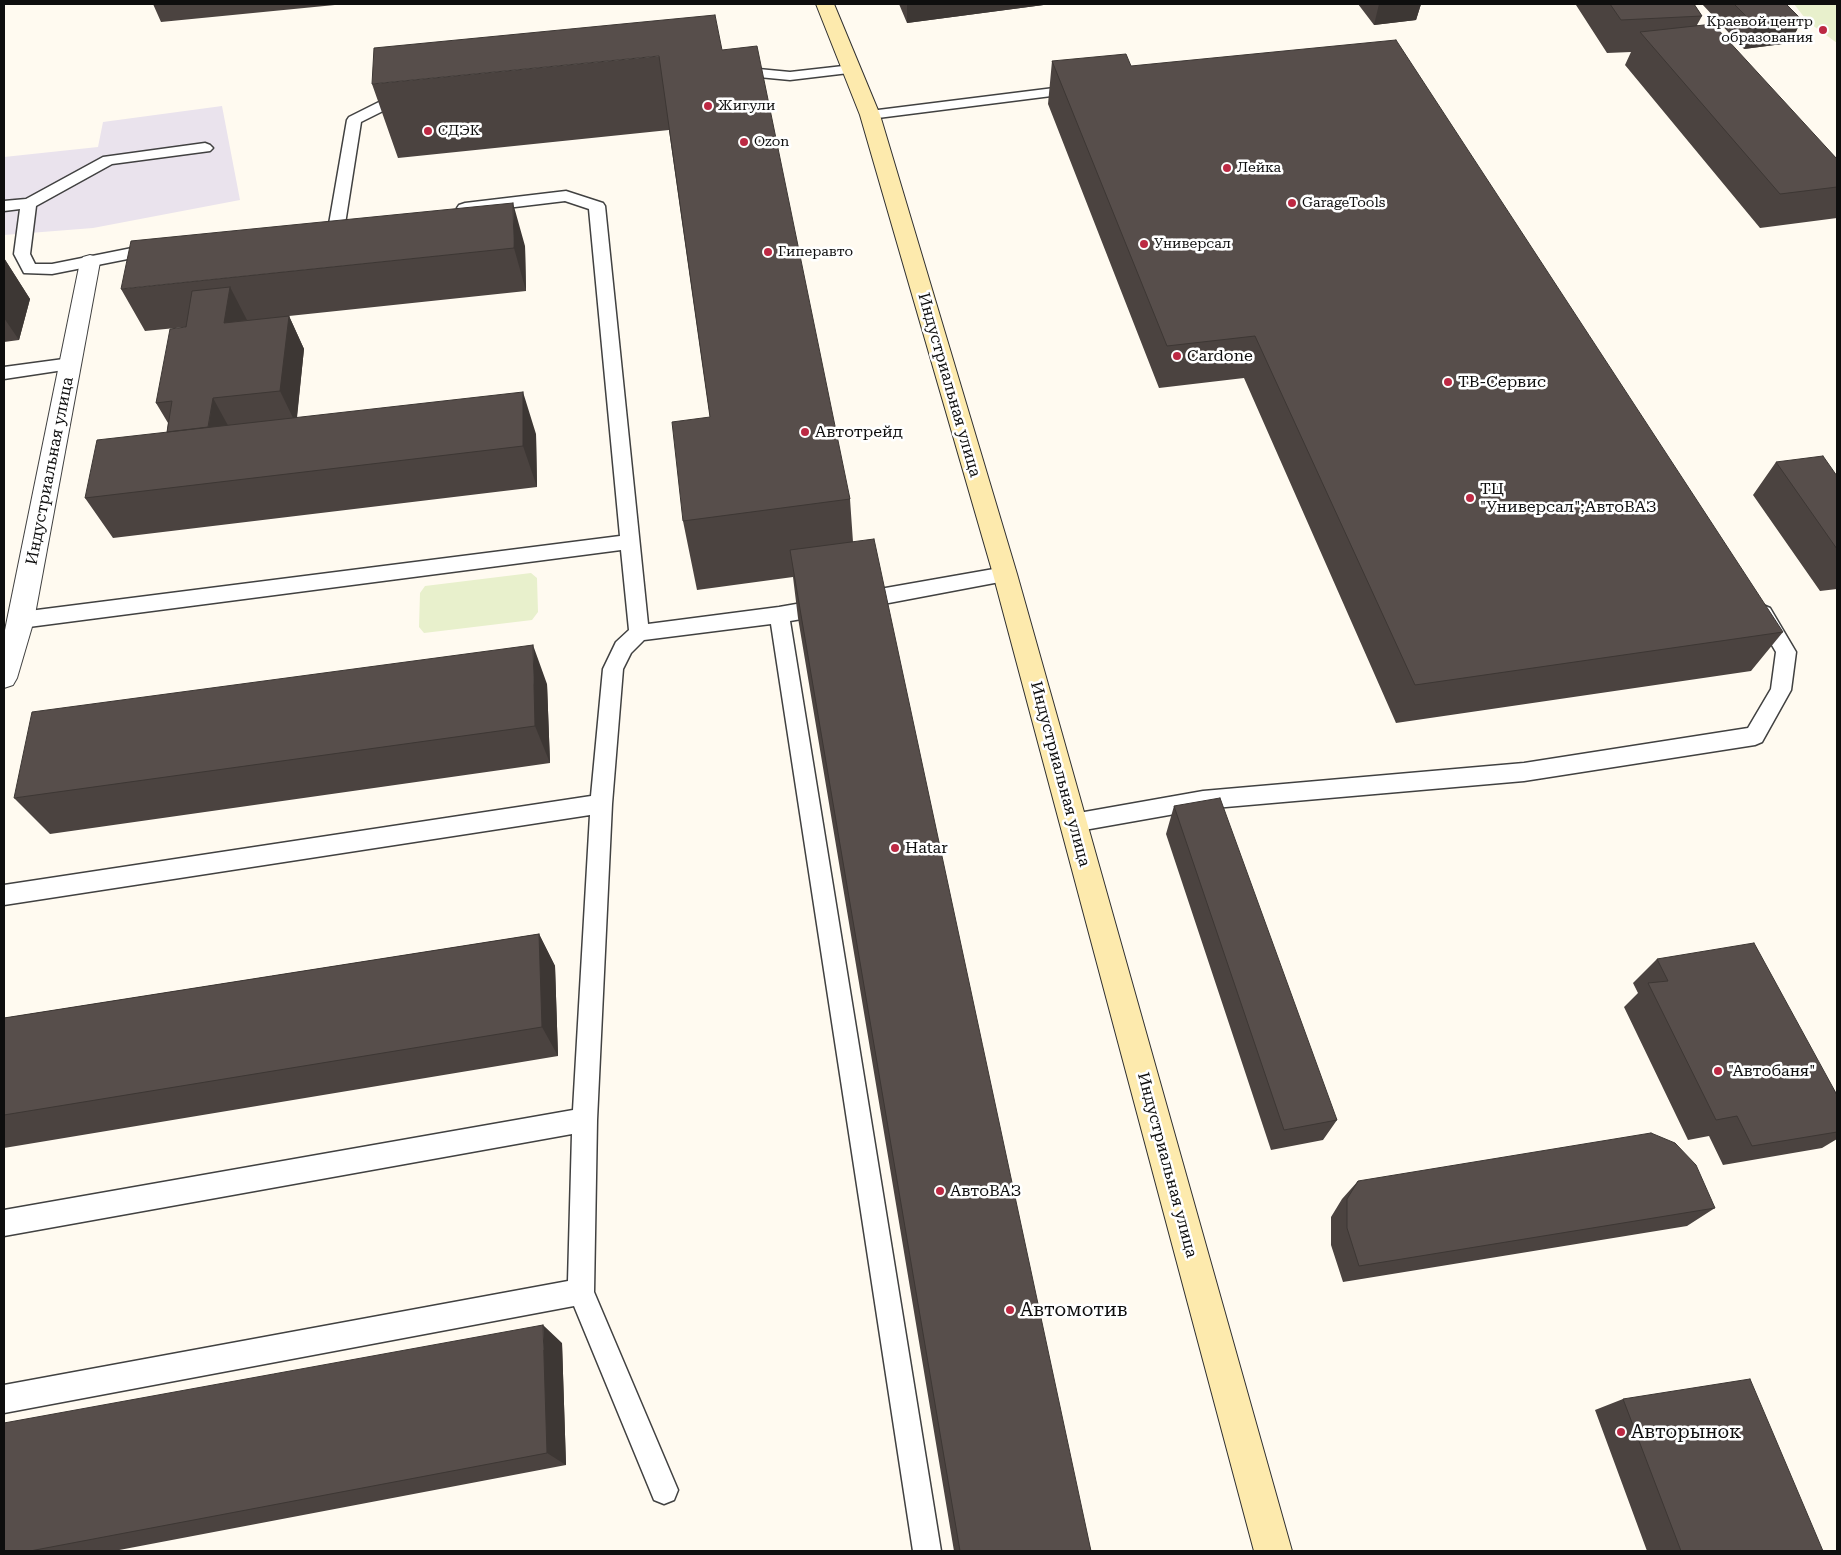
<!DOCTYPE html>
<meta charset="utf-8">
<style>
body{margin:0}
#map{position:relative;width:1841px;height:1555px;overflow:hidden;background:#fffaf0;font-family:"Roboto Serif",serif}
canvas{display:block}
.frame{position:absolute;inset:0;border:5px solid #0e0e0e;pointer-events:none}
</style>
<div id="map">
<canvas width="1841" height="1555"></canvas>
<div class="frame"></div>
</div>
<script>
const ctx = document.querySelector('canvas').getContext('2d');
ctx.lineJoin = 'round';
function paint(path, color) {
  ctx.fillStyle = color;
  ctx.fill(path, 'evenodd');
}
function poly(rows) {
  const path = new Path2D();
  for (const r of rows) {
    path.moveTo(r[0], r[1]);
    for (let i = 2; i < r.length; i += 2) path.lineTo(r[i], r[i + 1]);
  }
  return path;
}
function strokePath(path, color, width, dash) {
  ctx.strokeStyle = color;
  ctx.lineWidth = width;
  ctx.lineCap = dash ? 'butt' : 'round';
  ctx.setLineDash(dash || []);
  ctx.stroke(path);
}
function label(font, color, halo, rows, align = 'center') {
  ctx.font = font + ' "Roboto Serif",serif';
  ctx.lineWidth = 5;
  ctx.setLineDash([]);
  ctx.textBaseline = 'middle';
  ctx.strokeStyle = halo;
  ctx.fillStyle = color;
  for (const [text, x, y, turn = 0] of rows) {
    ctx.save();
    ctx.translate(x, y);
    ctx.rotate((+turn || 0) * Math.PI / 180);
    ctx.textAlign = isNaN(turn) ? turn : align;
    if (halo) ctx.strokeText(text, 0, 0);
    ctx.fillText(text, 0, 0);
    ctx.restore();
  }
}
paint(poly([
 [222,106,240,200,93,228,4,235,4,157,98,147,103,122]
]), '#eae3ed');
paint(poly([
 [1794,4,1837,4,1837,43,1808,22],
 [531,573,537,578,538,612,532,620,424,633,419,627,420,593,425,586]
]), '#e8f0cc');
const service = poly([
 [852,65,857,66,859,69,857,72,790,80,748,76,733,78,728,77,726,74,728,71,748,68,790,72,852,65],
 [1078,85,1083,86,1085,89,1083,92,870,119,865,118,863,115,865,112,870,111,1078,85],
 [409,98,414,99,416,102,414,105,389,108,361,122,345,224,343,227,337,229,331,227,329,224,347,120,349,117,381,101,409,98],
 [205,143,210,145,213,148,210,151,112,164,36,206,30,254,35,264,52,264,157,243,163,244,165,248,163,252,52,274,24,273,14,254,20,209,4,211,4,201,26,199,103,157,205,143],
 [566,191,603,203,605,206,648,624,779,607,825,599,832,602,835,607,832,612,825,615,790,621,941,1551,913,1551,771,624,644,640,631,653,623,669,612,804,597,1120,594,1292,678,1490,674,1500,664,1504,654,1500,574,1306,4,1413,4,1385,568,1281,572,1134,4,1236,4,1210,573,1110,590,815,4,905,4,885,591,796,603,669,616,642,629,630,621,550,21,628,14,625,11,620,14,615,21,612,620,536,589,209,565,201,465,213,459,211,457,208,459,205,465,203,566,191],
 [71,358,77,360,80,364,77,368,4,379,4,367,71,358],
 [1005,567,1012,569,1015,574,1012,579,1005,581,857,609,850,606,847,601,850,596,857,593,1005,567],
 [1763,605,1770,608,1796,652,1791,690,1762,742,1755,745,1524,781,1203,809,1073,832,1065,830,1062,823,1065,816,1073,814,1203,791,1524,763,1748,728,1771,689,1776,652,1753,613,1756,608,1763,605]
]);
const minor = poly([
 [90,255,97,257,100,262,34,620,17,678,13,685,4,688,4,635,80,262,83,257,90,255]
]);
const secondary = poly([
 [816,4,834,4,880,115,1017,574,1292,1551,1254,1551,993,574,860,115,816,4]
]);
strokePath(service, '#414141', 3);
strokePath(minor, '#414141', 2);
strokePath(secondary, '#303030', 2);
paint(service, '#fff');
paint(minor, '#fff');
paint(secondary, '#fdeaad');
paint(poly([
 [153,4,345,4,161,22],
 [899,4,1051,4,907,23],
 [1358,4,1421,4,1416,20,1374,25],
 [1576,4,1694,4,1702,16,1697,25,1837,159,1837,218,1760,228,1625,65,1631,52,1607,53,1576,5],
 [1702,4,1786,4,1802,20,1790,43,1744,49],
 [722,50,850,499,853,542,1091,1551,954,1551,798,618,793,577,697,590,683,521,710,417,669,130,398,158,372,84],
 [1052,61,1131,66,1783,632,1751,671,1396,723,1244,378,1159,388,1048,104],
 [525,246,526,291,289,316,304,349,297,418,536,434,537,487,113,538,85,498,167,432,168,423,156,403,186,327,145,331,121,289],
 [4,258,30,299,19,340,4,342],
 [1776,462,1837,476,1837,589,1820,591,1753,495],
 [547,684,550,763,50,834,14,798],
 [1174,806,1337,1120,1323,1140,1271,1150,1166,834],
 [539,934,555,966,558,1056,4,1148,4,1018],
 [1657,959,1837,1095,1837,1139,1822,1148,1723,1165,1709,1136,1688,1140,1624,1007,1638,993,1633,983],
 [1358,1181,1715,1208,1687,1226,1343,1282,1331,1245,1331,1217,1342,1199],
 [562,1343,566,1465,114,1551,4,1551],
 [1623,1399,1823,1551,1647,1551,1595,1410]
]), '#4b4340');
paint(poly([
 [907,4,1051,4,907,23],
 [1379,4,1421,4,1416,20,1374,25],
 [1802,20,1790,43,1744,49,1756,26],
 [513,203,525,246,526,291,514,248],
 [4,258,30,299,19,340,4,318],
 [230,287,247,320,224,323],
 [289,316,304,349,296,424,280,391],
 [523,392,536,434,537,487,523,446],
 [213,398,231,431,207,438],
 [533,645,547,684,550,763,535,726],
 [539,934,555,966,558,1056,542,1027],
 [543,1325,562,1343,566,1465,547,1453]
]), '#3d3734');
const building = poly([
 [1610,4,1694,4,1702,16,1621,20,1610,4],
 [1734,4,1786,4,1802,20,1756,26,1734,4],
 [715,15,722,50,757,46,850,499,683,521,672,422,710,417,659,56,372,84,374,48,715,15],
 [1713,24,1837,159,1837,187,1780,194,1640,32,1713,24],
 [1396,40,1783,632,1415,685,1255,336,1167,346,1052,61,1126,54,1131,66,1396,40],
 [513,203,514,248,121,289,131,241,513,203],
 [230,287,224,323,289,316,280,391,213,398,208,427,167,432,172,401,156,403,170,329,186,327,192,291,230,287],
 [523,392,523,446,85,498,97,440,523,392],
 [1823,456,1837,476,1837,549,1776,462,1823,456],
 [874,539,1091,1551,960,1551,790,550,874,539],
 [533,645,535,726,14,798,32,712,533,645],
 [1220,798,1337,1120,1284,1130,1174,806,1220,798],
 [539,934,542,1027,4,1115,4,1018,539,934],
 [1754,943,1837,1095,1837,1132,1752,1146,1737,1116,1716,1120,1648,983,1668,981,1657,959,1754,943],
 [1651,1133,1675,1143,1696,1165,1715,1208,1359,1266,1347,1228,1347,1199,1358,1181,1651,1133],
 [543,1325,547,1453,30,1551,4,1551,4,1423,543,1325],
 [1750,1379,1823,1551,1681,1551,1623,1399,1750,1379]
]);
paint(building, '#574e4b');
strokePath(building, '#3d3734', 1);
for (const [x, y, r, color] of [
 [1823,30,5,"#bc2943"],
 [708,106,5,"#bc2943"],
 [428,131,5,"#bc2943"],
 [744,142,5,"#bc2943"],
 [1227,168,5,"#bc2943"],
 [1292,203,5,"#bc2943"],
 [1144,244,5,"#bc2943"],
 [768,252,5,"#bc2943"],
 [1177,356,5,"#bc2943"],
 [1448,382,5,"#bc2943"],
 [805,432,5,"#bc2943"],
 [1470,498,5,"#bc2943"],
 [895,848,5,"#bc2943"],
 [1718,1071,5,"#bc2943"],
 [940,1191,5,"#bc2943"],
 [1010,1310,5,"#bc2943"],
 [1621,1432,5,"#bc2943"]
]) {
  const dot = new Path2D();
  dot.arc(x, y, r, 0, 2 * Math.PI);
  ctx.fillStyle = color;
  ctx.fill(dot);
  strokePath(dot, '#fff', 2);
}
label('14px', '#0e0e0e', '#fff', [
 ["Краевой центр",1813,22,"right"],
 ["образования",1813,38,"right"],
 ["Жигули",718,106],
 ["СДЭК",438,131],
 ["Ozon",754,142],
 ["Лейка",1237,168],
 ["GarageTools",1302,203],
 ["Универсал",1154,244],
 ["Гиперавто",778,252]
], 'left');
label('16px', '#0e0e0e', '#fff', [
 ["Cardone",1187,356],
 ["ТВ-Сервис",1458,382],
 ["Автотрейд",815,432],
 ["ТЦ",1480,489],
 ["\"Универсал\";АвтоВАЗ",1480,507],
 ["Hatar",905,848],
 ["\"Автобаня\"",1728,1071],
 ["АвтоВАЗ",950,1191]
], 'left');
label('16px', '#0e0e0e', '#fff', [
 ["Индустриальная улица",949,385,74],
 ["Индустриальная улица",50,471,-79],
 ["Индустриальная улица",1060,774,75],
 ["Индустриальная улица",1167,1165,75]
]);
label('19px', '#0e0e0e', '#fff', [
 ["Автомотив",1020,1310],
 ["Авторынок",1631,1432]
], 'left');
</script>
